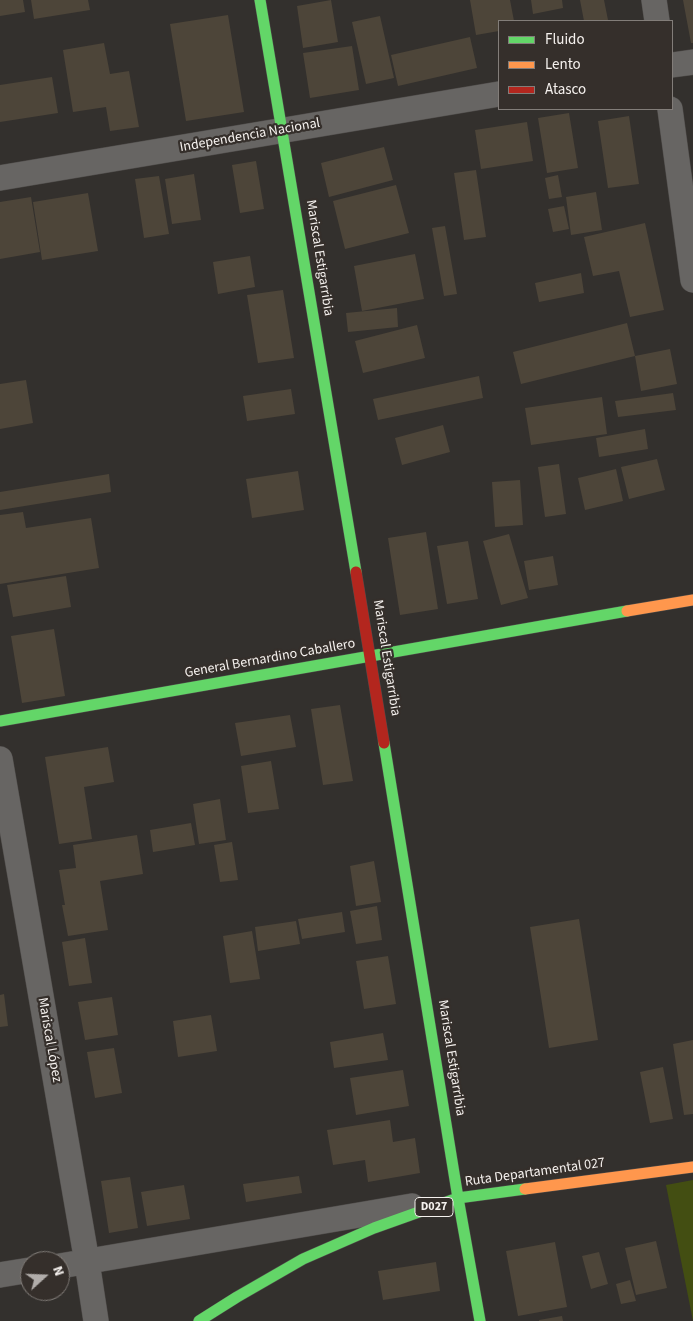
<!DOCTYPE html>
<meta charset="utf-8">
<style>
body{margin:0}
#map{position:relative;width:693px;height:1321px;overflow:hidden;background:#33302d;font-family:"Source Sans 3",sans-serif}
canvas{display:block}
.legend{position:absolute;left:498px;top:20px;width:175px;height:90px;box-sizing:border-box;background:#352f2b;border:1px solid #827d79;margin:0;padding:6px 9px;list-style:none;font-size:15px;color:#f5f1ee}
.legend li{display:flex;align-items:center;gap:10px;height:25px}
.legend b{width:25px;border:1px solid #827d79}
.north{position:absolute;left:20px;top:1251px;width:50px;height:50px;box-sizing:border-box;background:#352f2b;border:1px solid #827d79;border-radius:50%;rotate:70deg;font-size:14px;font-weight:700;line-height:20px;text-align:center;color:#f5f1ee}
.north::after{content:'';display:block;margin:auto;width:18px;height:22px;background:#b1adaa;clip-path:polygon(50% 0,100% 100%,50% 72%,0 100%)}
</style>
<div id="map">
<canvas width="693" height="1321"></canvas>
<ul class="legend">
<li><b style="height:6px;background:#63d668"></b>Fluido</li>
<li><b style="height:6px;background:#ff974d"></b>Lento</li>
<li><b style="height:6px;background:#b3261e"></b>Atasco</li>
</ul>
<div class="north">N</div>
</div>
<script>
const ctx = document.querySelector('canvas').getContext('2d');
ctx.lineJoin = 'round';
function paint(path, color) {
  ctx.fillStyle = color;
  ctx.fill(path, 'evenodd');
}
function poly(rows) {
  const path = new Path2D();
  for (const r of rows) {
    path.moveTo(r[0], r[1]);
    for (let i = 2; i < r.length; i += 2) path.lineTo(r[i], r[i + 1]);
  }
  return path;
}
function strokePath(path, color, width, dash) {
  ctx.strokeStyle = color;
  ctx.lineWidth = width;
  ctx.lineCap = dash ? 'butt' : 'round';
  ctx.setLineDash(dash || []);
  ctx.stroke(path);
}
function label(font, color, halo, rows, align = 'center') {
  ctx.font = font + ' "Source Sans 3",sans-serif';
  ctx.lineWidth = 4.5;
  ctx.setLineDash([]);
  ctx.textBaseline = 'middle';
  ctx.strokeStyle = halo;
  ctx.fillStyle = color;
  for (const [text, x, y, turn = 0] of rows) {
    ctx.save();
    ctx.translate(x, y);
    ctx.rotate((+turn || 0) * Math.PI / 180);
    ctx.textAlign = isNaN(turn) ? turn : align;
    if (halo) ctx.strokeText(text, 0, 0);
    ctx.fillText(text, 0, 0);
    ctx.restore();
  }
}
paint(poly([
 [693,1180,693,1321,666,1185]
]), '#434e12');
paint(poly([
 [0,0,23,0,25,12,0,16],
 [31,0,88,0,90,10,34,19],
 [331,0,338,42,303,48,297,6],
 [470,0,510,0,514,21,499,21,499,31,476,35],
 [531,0,562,0,563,8,533,14],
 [580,0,604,0,608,20,598,21,584,21],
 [683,0,693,0,693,43,691,43],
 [228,15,244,112,186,121,170,24],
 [380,16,394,78,366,84,352,22],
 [470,37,477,68,398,86,391,55],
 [104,43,110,74,129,71,139,127,110,131,106,107,73,112,63,50],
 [352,46,359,90,310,98,303,53],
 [52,77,58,113,0,122,0,85],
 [569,113,578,168,547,173,538,118],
 [629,116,639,184,608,188,598,121],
 [527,122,533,161,481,169,475,130],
 [384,147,393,180,329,197,321,163],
 [256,161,264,209,240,213,232,165],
 [476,170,486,237,464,240,454,173],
 [194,174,201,220,172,224,165,179],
 [558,175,562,197,549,199,545,178],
 [159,176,169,234,144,238,135,179],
 [396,185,409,233,345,249,333,201],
 [596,192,602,230,571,235,566,197],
 [88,193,98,251,42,260,33,202],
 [31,197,40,252,0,259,0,202],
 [564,206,569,229,553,232,548,209],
 [645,223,664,310,630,317,619,271,593,276,584,237],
 [445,226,457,294,444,296,432,228],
 [415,254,424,299,362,311,354,266],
 [250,256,255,287,218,294,213,262],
 [581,273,584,293,539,302,535,283],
 [283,290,294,358,258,363,247,295],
 [397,308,398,327,348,332,346,313],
 [627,323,635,356,670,349,677,384,641,391,635,356,521,384,513,352],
 [417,325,425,358,363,373,355,341],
 [479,376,483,398,378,420,373,399],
 [26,380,33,423,0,429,0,384],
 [291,389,295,414,247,421,243,396],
 [673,393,676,410,618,417,615,401],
 [602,397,607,434,531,445,525,408],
 [443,425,450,452,402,465,395,438],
 [645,429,648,449,599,457,596,438],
 [657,459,665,490,629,499,621,467],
 [559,464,566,514,545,517,538,467],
 [616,469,623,501,585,510,578,478],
 [298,471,304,510,252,518,246,479],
 [109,474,111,492,0,510,0,492],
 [520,480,523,525,495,527,492,482],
 [23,512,26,528,91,518,99,568,0,584,0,515],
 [426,532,438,609,400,615,388,538],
 [509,534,528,598,501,605,483,541],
 [468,541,478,599,447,604,437,546],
 [553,556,558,585,529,590,524,561],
 [66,576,71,607,13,617,7,585],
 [54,629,65,696,22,703,11,636],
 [340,705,353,781,323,785,311,709],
 [290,715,296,747,241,756,235,723],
 [108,747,114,782,84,787,92,839,59,844,45,757],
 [271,761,279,809,248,813,241,766],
 [220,799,226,840,199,844,193,804],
 [191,823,195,845,153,852,150,830],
 [137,835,143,874,100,881,108,930,68,936,62,905,65,905,59,870,76,868,73,845],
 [232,842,238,880,220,882,214,845],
 [374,861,381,902,356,906,350,866],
 [377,906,382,940,356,944,350,911],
 [342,912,345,932,302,939,298,919],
 [579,919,598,1040,549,1048,530,927],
 [296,921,300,944,258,951,255,927],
 [252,931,260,979,230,983,223,936],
 [85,938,92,983,69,986,62,942],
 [388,956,396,1004,364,1009,356,961],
 [4,994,8,1026,0,1027,0,995],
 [112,997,118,1035,85,1040,78,1002],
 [211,1015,217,1051,178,1057,173,1021],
 [383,1033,388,1060,334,1068,330,1042],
 [693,1040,693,1114,684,1115,673,1044],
 [114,1048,122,1093,95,1098,87,1052],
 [663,1067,673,1119,650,1123,640,1072],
 [403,1070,409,1106,356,1115,350,1078],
 [390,1120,393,1142,415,1138,420,1173,368,1182,365,1160,333,1165,327,1130],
 [299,1176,302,1193,246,1202,243,1184],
 [130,1177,138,1228,109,1233,101,1181],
 [184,1185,190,1219,147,1226,141,1192],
 [656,1241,667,1288,636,1295,625,1248],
 [555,1242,567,1307,518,1316,506,1251],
 [599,1252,608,1284,591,1289,582,1256],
 [436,1262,440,1291,383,1300,378,1271],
 [630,1280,636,1301,621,1304,616,1284],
 [562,1316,563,1321,539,1321,539,1320]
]), '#4d4539');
const street = poly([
 [654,0,657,21],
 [672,65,693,62],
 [670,109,693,280],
 [0,178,499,94],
 [0,759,87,1262,96,1321],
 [60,1266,412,1206],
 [0,1275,30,1270]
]);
const fast = poly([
 [260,0,356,572],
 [0,721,627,611],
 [384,743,458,1198,480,1321],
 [199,1321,237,1297,303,1259,374,1228,458,1198,525,1189]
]);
const slow = poly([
 [627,611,693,600],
 [525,1189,693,1167]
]);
const jam = poly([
 [356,572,384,743]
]);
strokePath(street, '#4f4c4a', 26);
strokePath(fast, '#4f4c4a', 12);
strokePath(slow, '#4f4c4a', 12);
strokePath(jam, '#4f4c4a', 12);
strokePath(street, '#676563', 25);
strokePath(fast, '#63d668', 11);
strokePath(slow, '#ff974d', 11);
strokePath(jam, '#b3261e', 11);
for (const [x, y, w] of [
 [434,1207,38]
]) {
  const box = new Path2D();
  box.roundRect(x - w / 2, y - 9.5, w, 19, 4);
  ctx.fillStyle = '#352f2b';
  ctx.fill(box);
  strokePath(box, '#f5f1ee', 1);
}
label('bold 12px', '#f5f1ee', null, [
 ["D027",434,1207]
]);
label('14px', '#f5f1ee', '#352f2b', [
 ["Independencia Nacional",250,136,-10],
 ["Mariscal Estigarribia",319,258,81],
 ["Mariscal Estigarribia",386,658,81],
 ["General Bernardino Caballero",270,659,-10],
 ["Mariscal López",49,1040,80],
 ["Mariscal Estigarribia",451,1058,81],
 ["Ruta Departamental 027",535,1173,-8]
]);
</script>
